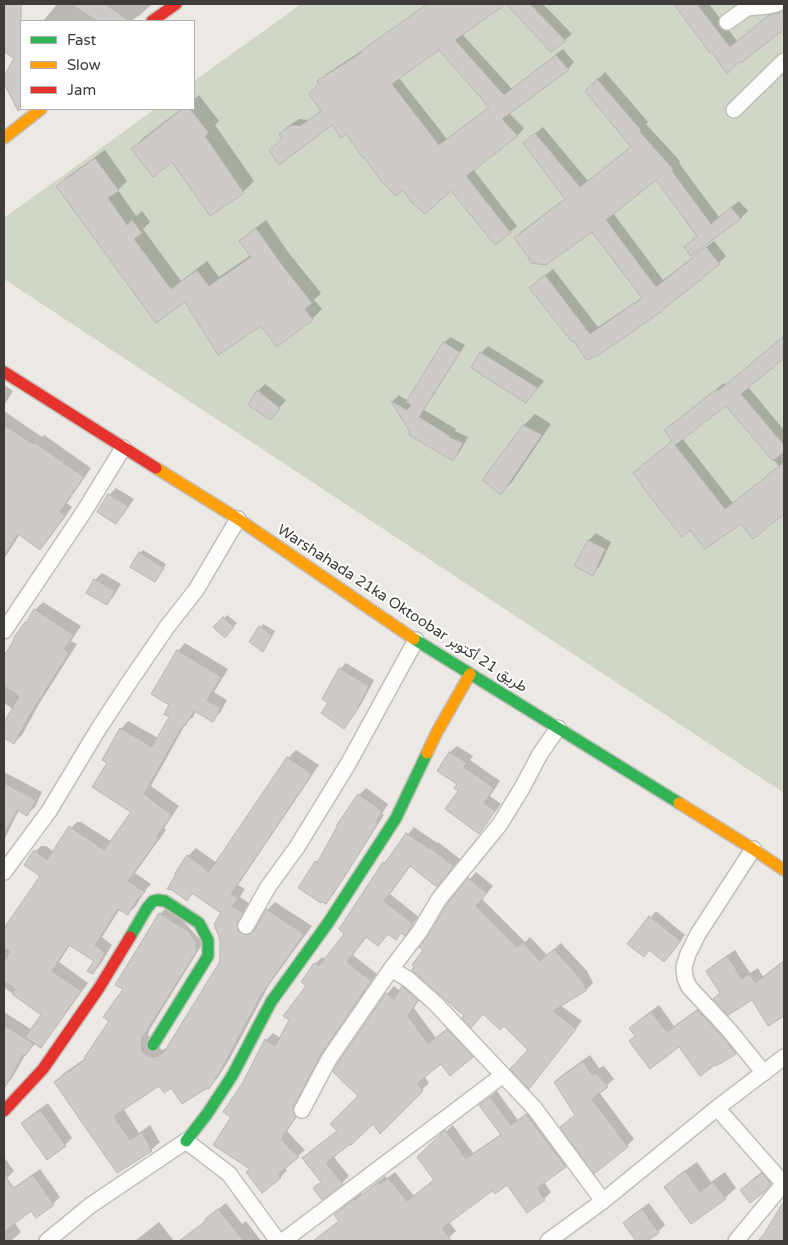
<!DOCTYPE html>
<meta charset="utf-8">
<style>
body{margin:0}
#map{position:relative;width:788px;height:1245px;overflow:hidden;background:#ece8e3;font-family:"Varela Round",sans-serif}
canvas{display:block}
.frame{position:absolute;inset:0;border:5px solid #3e3b38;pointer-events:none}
.legend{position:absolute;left:20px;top:20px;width:175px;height:90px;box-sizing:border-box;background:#fff;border:1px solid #b2b1af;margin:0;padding:6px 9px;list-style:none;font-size:15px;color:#3e3b38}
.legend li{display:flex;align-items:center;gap:10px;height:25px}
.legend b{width:25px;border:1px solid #b2b1af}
</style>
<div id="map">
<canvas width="788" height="1245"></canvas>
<div class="frame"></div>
<ul class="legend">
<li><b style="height:6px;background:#30b455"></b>Fast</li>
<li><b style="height:6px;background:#ff9f0a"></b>Slow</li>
<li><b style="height:6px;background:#e5322d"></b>Jam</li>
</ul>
</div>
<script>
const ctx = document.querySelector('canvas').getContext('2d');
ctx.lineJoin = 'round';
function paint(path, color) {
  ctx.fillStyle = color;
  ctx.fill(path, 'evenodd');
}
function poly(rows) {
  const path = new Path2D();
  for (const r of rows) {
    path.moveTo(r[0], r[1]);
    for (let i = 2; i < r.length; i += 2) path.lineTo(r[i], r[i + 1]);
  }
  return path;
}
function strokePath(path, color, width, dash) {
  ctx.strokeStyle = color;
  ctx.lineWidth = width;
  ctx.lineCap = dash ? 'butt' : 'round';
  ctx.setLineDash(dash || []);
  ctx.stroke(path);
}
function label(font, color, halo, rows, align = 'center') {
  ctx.font = font + ' "Varela Round",Vazirmatn,sans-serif';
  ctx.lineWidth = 4;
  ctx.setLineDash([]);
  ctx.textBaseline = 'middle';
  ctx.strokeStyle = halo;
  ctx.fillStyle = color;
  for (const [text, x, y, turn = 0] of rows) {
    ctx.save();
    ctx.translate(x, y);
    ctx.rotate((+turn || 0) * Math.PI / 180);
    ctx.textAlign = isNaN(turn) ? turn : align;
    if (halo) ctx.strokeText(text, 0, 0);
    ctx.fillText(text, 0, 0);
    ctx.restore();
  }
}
paint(poly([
 [301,4,784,4,784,793,4,279,4,218,155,109,194,109,194,81]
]), '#d0d7c8');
paint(poly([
 [4,4,18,4,11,14,24,21,21,21,21,105,19,107,11,94,4,80,16,57,14,40,4,33],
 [57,4,152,4,140,15,131,21,43,21],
 [427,4,504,4,462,34,512,89,563,49,574,62,568,69,509,113,524,128,518,135,473,169,517,226,510,232,452,189,403,188,346,133,332,123,284,138,281,134,287,127,299,119,308,120,322,110,321,83,319,81,326,74,366,48],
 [439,48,490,106,447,139,399,78],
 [508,4,543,4,572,34,565,40,551,50],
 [675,4,709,4,737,41,777,9,784,7,784,27,742,62,712,51,711,52],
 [605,72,648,122,646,124,680,161,679,163,719,217,739,201,748,211,741,218,691,254,698,235,657,178,613,213,663,280,714,241,726,256,719,263,599,354,538,281,553,269,598,327,643,297,592,231,515,238,522,231,566,198,524,143,543,127,588,181,632,146,586,91],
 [199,95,219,121,215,125,254,181,243,192,172,160,133,149,143,138,181,109,194,109,194,99],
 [105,150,127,181,118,190,136,216,142,211,150,222,143,229,181,281,207,261,219,277,251,255,240,241,250,232,266,220,288,252,321,293,314,300,322,309,312,319,278,345,262,324,185,300,156,321,58,187,67,177],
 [784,336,784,357,748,387,784,430,784,513,753,538,741,522,690,528,635,473,673,440,665,430,672,424,724,383,726,385],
 [726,404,779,466,733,503,682,438],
 [450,337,465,345,424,410,456,429,455,431,468,437,459,453,452,460,412,432,393,401,399,395,408,401,444,343],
 [488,346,544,381,526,402,472,368,481,353],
 [265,384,286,400,271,418,249,404,258,391],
 [4,385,13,391,4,405],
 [4,411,42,437,44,435,91,468,67,503,72,507,48,540,40,549,20,534,4,559],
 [535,414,551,424,512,482,501,493,484,480,524,425],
 [116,488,134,499,123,515,116,522,99,511,109,495],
 [596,533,611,542,599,567,592,574,576,565,589,540],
 [143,550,166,564,158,578,140,553],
 [102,573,121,584,114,596,107,603,95,580],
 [43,602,81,626,71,641,77,644,39,704,22,735,14,743,4,737,4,729,9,721,13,709,4,703,4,659,25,623,31,617,35,610],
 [227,615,237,623,225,636,215,627],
 [263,624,275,631,266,647,263,650,251,642],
 [185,643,228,669,214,692,227,700,220,713,212,720,196,711,193,717,186,723,151,786,179,806,164,828,166,830,135,873,151,884,144,892,136,906,128,914,120,909,102,937,112,945,100,965,93,972,95,960,70,945,59,962,88,983,48,1038,41,1046,36,1043,27,1052,12,1078,5,1086,4,1085,4,1012,32,1030,43,1015,5,988,4,990,4,940,42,876,33,854,41,846,46,846,54,852,69,830,77,822,81,822,112,842,133,812,109,763,121,729,128,721,158,738,171,716,171,704,178,651],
 [346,663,374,680,362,703,349,722,344,728,330,703,340,669],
 [457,746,473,756,470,760,500,781,490,796,501,804,485,825,478,832,460,791,458,783,439,770,450,752],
 [296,750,319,765,238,885,245,889,240,897,250,904,250,926,258,927,267,910,275,902,312,926,269,985,229,1060,217,1079,208,1087,160,1084,123,1108,139,1133,150,1125,160,1142,151,1150,118,1171,56,1082,64,1073,86,1058,111,1021,124,989,117,985,160,914,169,905,203,943,150,1029,148,1035,162,1050,167,1048,220,963,222,913,194,893,187,899,188,856,196,848,217,863,288,758],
 [4,772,42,792,35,807,27,814,19,810,4,840],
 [366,788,388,804,382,814,384,815,333,895,326,902,316,862,323,855,359,795],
 [414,827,437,843,438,842,460,859,444,878,411,865,390,894,419,917,404,934,402,932,396,939,388,933,367,936,353,955,377,974,328,1045,300,1097,302,1109,287,1131,296,1141,305,1150,285,1167,287,1170,281,1177,262,1192,251,1168,233,1117,244,1083,266,1040,273,1033,280,1038,308,985,315,964,322,957,326,959,346,933,384,863],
 [476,872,493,886,482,899,525,942,530,937,547,955,561,943,587,971,593,983,587,989,560,1005,582,1021,535,1080,530,1050,504,1024,484,1013,466,1015,425,950,448,905],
 [656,911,685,935,670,955,629,944],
 [735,950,750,973,758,968,763,977,784,960,784,1014,768,1024,752,998,714,999,721,992,707,971,715,964],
 [410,980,424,992,414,1008,436,1038,455,1023,480,1049,450,1074,441,1062,424,1076,429,1083,380,1132,373,1122,333,1156,349,1176,342,1183,314,1188,322,1181,304,1158,311,1151,338,1130,360,1096,338,1065,387,994,394,986,400,991],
 [705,1004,743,1046,736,1053,716,1065,679,1046,636,1035,631,1028,638,1021,659,1005,674,1026],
 [590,1055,599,1068,604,1066,614,1079,599,1092,634,1139,627,1146,561,1127,576,1114,555,1082,562,1075],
 [497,1091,518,1120,534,1108,572,1160,566,1166,544,1182,551,1192,544,1199,507,1184,493,1189,449,1222,456,1231,445,1241,313,1241,340,1220,335,1215,342,1208,361,1193,362,1194,385,1176,387,1178,395,1172,414,1196,435,1179,419,1157,453,1125,473,1153,501,1134,480,1105],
 [48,1103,72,1138,65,1145,47,1158,23,1123,30,1116],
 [4,1157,14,1171,4,1181],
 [697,1162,711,1182,725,1172,736,1188,725,1198,666,1187,677,1176],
 [769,1166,774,1178,767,1187,741,1190,748,1183],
 [40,1169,60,1197,53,1204,36,1216,31,1209,9,1193,16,1186],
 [226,1203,242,1224,246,1221,261,1241,179,1241,207,1220,214,1212],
 [649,1203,665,1225,658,1232,645,1241,637,1241,624,1223,631,1216],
 [784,1207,784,1241,760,1241,777,1215],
 [4,1208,21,1232,11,1241,4,1241],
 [159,1222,174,1241,135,1241]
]), '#0003');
const building = poly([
 [4,4,21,4,21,109,18,111,4,83,4,77,14,58,4,52,4,4],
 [71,4,105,4,129,21,97,21,71,4],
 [427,4,506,4,455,40,504,95,556,55,569,70,502,119,518,136,466,176,511,233,495,245,451,191,425,214,412,203,403,190,395,196,385,184,384,185,364,157,363,158,346,134,341,138,332,125,279,165,269,150,282,139,279,134,291,125,300,126,321,111,309,94,319,83,317,81,362,52,361,51,427,4],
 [439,50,489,107,439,145,392,84,439,50],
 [506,4,530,4,566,41,551,52,506,4],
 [674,4,697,4,730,47,769,15,779,13,784,10,784,29,741,63,740,61,727,74,712,52,710,53,674,4],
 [597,79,641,130,640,132,673,169,672,171,711,224,731,207,741,219,691,256,684,247,697,236,656,180,606,220,656,287,706,247,720,264,655,316,599,355,586,360,574,341,572,342,529,288,545,275,590,334,642,298,592,232,546,265,531,263,528,257,514,238,565,199,523,143,535,133,580,187,631,147,585,91,597,79],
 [182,109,190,109,209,133,205,136,244,193,210,216,172,162,153,177,131,149,182,109],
 [95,158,119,191,108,198,127,225,132,220,142,233,134,239,171,289,197,270,209,286,251,257,239,241,256,228,279,261,312,303,305,309,313,320,277,347,261,326,218,355,185,302,156,323,56,186,95,158],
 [784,336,784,358,741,394,784,445,784,452,773,461,726,406,675,445,725,509,784,462,784,514,753,539,741,524,705,549,690,530,682,537,641,485,642,484,633,473,672,441,664,430,717,389,718,391,784,336],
 [443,342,460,352,419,417,450,436,449,437,463,443,453,461,409,435,410,432,391,401,407,410,411,405,406,402,443,342],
 [480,352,538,388,526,403,471,368,480,352],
 [257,390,280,408,271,420,248,405,257,390],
 [4,425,33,444,34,442,84,477,60,512,65,516,40,550,18,534,4,556,4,425],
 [523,425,542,435,501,495,482,480,523,425],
 [108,494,128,506,116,524,97,512,108,494],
 [588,540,605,549,593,576,574,566,588,540],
 [139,552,164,568,155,582,130,567,139,552],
 [94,579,115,591,107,605,86,593,94,579],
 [34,609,74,635,64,649,69,653,31,713,14,744,4,738,4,723,19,696,4,686,4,656,14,640,13,639,25,622,26,623,34,609],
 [223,617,234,627,225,638,213,627,223,617],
 [259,626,272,635,263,652,249,642,259,626],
 [177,650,221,677,207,700,221,708,213,722,194,711,185,726,183,725,144,794,172,815,157,836,159,838,128,881,145,892,136,901,128,915,118,909,95,945,105,953,93,974,87,971,94,961,69,945,52,971,81,991,41,1048,25,1037,41,1015,12,994,15,989,4,981,4,961,10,952,4,948,4,928,40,876,24,865,34,850,47,860,69,826,104,850,131,812,92,787,107,763,102,760,120,728,152,747,169,717,164,714,169,705,151,694,177,650],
 [339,668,369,686,357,710,344,729,321,713,328,703,322,699,339,668],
 [449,752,467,763,464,767,494,788,484,803,495,811,479,834,445,809,458,791,454,788,457,784,437,771,449,752],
 [287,757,312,774,231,894,238,898,232,906,243,913,237,926,238,931,242,934,246,935,250,934,254,931,266,909,304,934,261,995,221,1070,209,1089,207,1088,182,1104,171,1088,164,1093,159,1086,114,1116,130,1140,142,1132,152,1151,117,1173,54,1082,86,1059,84,1058,109,1021,103,1017,123,989,115,985,159,913,189,932,196,943,196,952,142,1038,141,1044,142,1051,147,1056,153,1057,158,1056,164,1052,219,963,220,956,220,940,214,924,221,913,192,893,187,901,172,890,167,889,176,874,175,873,187,855,209,872,287,757],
 [4,783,36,800,27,816,17,810,4,835,4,783],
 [358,794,382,811,376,821,378,823,343,879,326,904,322,902,321,903,298,888,315,861,317,863,337,827,336,826,358,794],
 [406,833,430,849,430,848,454,866,437,887,410,866,384,901,413,924,412,926,405,936,401,933,396,940,388,934,378,946,366,937,347,962,371,981,321,1054,294,1106,293,1111,296,1117,281,1139,289,1148,299,1157,278,1174,281,1178,262,1193,246,1172,250,1169,213,1145,231,1117,223,1112,243,1082,265,1039,275,1046,289,1020,283,1016,306,986,301,982,314,963,319,966,344,934,339,929,383,862,385,863,406,833],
 [468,878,487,893,476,906,517,947,523,942,540,961,554,949,580,978,587,990,553,1011,576,1029,529,1089,510,1069,528,1050,504,1026,500,1030,483,1014,471,1028,462,1018,464,1016,412,970,414,967,412,965,423,950,419,947,428,936,447,904,468,878],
 [649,916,681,941,664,962,649,950,644,957,627,944,649,916],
 [727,956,742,979,750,974,755,983,784,961,784,1016,768,1026,752,1000,728,1015,713,999,720,993,706,971,727,956],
 [402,986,418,1000,408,1016,428,1044,447,1029,473,1057,450,1076,441,1064,417,1083,423,1091,380,1134,373,1124,351,1145,350,1144,326,1163,343,1184,322,1200,313,1188,321,1182,302,1158,337,1131,330,1124,358,1096,333,1072,337,1064,386,993,394,999,402,986],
 [697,1010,722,1036,736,1054,716,1066,715,1065,700,1076,679,1047,650,1069,629,1041,635,1036,629,1028,651,1012,667,1032,697,1010],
 [4,1025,34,1044,25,1056,23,1055,4,1089,4,1025],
 [583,1061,592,1075,597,1073,608,1087,592,1099,628,1147,594,1174,560,1127,575,1115,554,1082,583,1061],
 [490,1097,511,1125,526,1114,566,1167,537,1188,545,1200,527,1213,507,1185,495,1194,492,1191,442,1228,452,1241,313,1241,339,1221,334,1215,354,1199,355,1200,378,1182,380,1184,388,1178,407,1201,434,1180,417,1157,445,1130,466,1159,501,1135,479,1105,490,1097],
 [40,1110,66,1146,47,1160,21,1123,40,1110],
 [685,1171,700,1192,713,1182,726,1199,691,1224,664,1187,685,1171],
 [762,1173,771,1184,765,1191,750,1203,740,1190,762,1173],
 [4,1175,14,1188,33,1175,54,1205,36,1218,31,1211,4,1232,4,1175],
 [784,1201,784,1241,758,1241,764,1234,784,1201],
 [218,1209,244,1241,179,1241,206,1221,205,1219,218,1209],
 [642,1209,659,1233,647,1241,636,1241,623,1223,642,1209]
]);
paint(building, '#cecac8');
strokePath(building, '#b9b5b4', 1);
const street = poly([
 [727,22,747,8,768,6,777,4],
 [734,110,784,61],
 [4,631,85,510,123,448],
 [753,849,698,934,688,954,684,967,685,978,689,987,729,1030,764,1073],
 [4,872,49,811,99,728,130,681,167,627,196,590,238,519],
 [246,926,268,887,297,847,348,764,416,640],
 [503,1075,435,1003,408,979,391,969,420,931,439,899,500,824,522,788,540,754,558,728],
 [717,1108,784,1184],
 [302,1110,329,1059,391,969],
 [47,1241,91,1205,186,1141,229,1174,278,1241],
 [283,1241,503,1075,535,1109,603,1201],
 [548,1241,603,1201,717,1108,784,1057],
 [736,1241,784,1183]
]);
const fast = poly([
 [414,639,679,803],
 [130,937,147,908,153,901,158,900,165,901,199,923,208,940,208,956,153,1045],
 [186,1141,207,1114,232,1076,271,1002,328,923,396,818,427,753]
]);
const slow = poly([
 [4,138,41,109],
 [156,468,238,519,414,639],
 [427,753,437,732,470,674],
 [679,803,753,849,784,870]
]);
const jam = poly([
 [152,21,176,4],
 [4,372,156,468],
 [4,1111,43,1069,99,988,130,937]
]);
strokePath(street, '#c2beba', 18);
strokePath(fast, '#c2beba', 14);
strokePath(slow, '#c2beba', 14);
strokePath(jam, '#c2beba', 14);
strokePath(street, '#fcfcfb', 15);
strokePath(fast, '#30b455', 11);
strokePath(slow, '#ff9f0a', 11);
strokePath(jam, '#e5322d', 11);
label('15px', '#3e3b38', '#fff', [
 ["Warshahada 21ka Oktoobar طريق 21 أكتوبر",402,609,33]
]);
</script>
